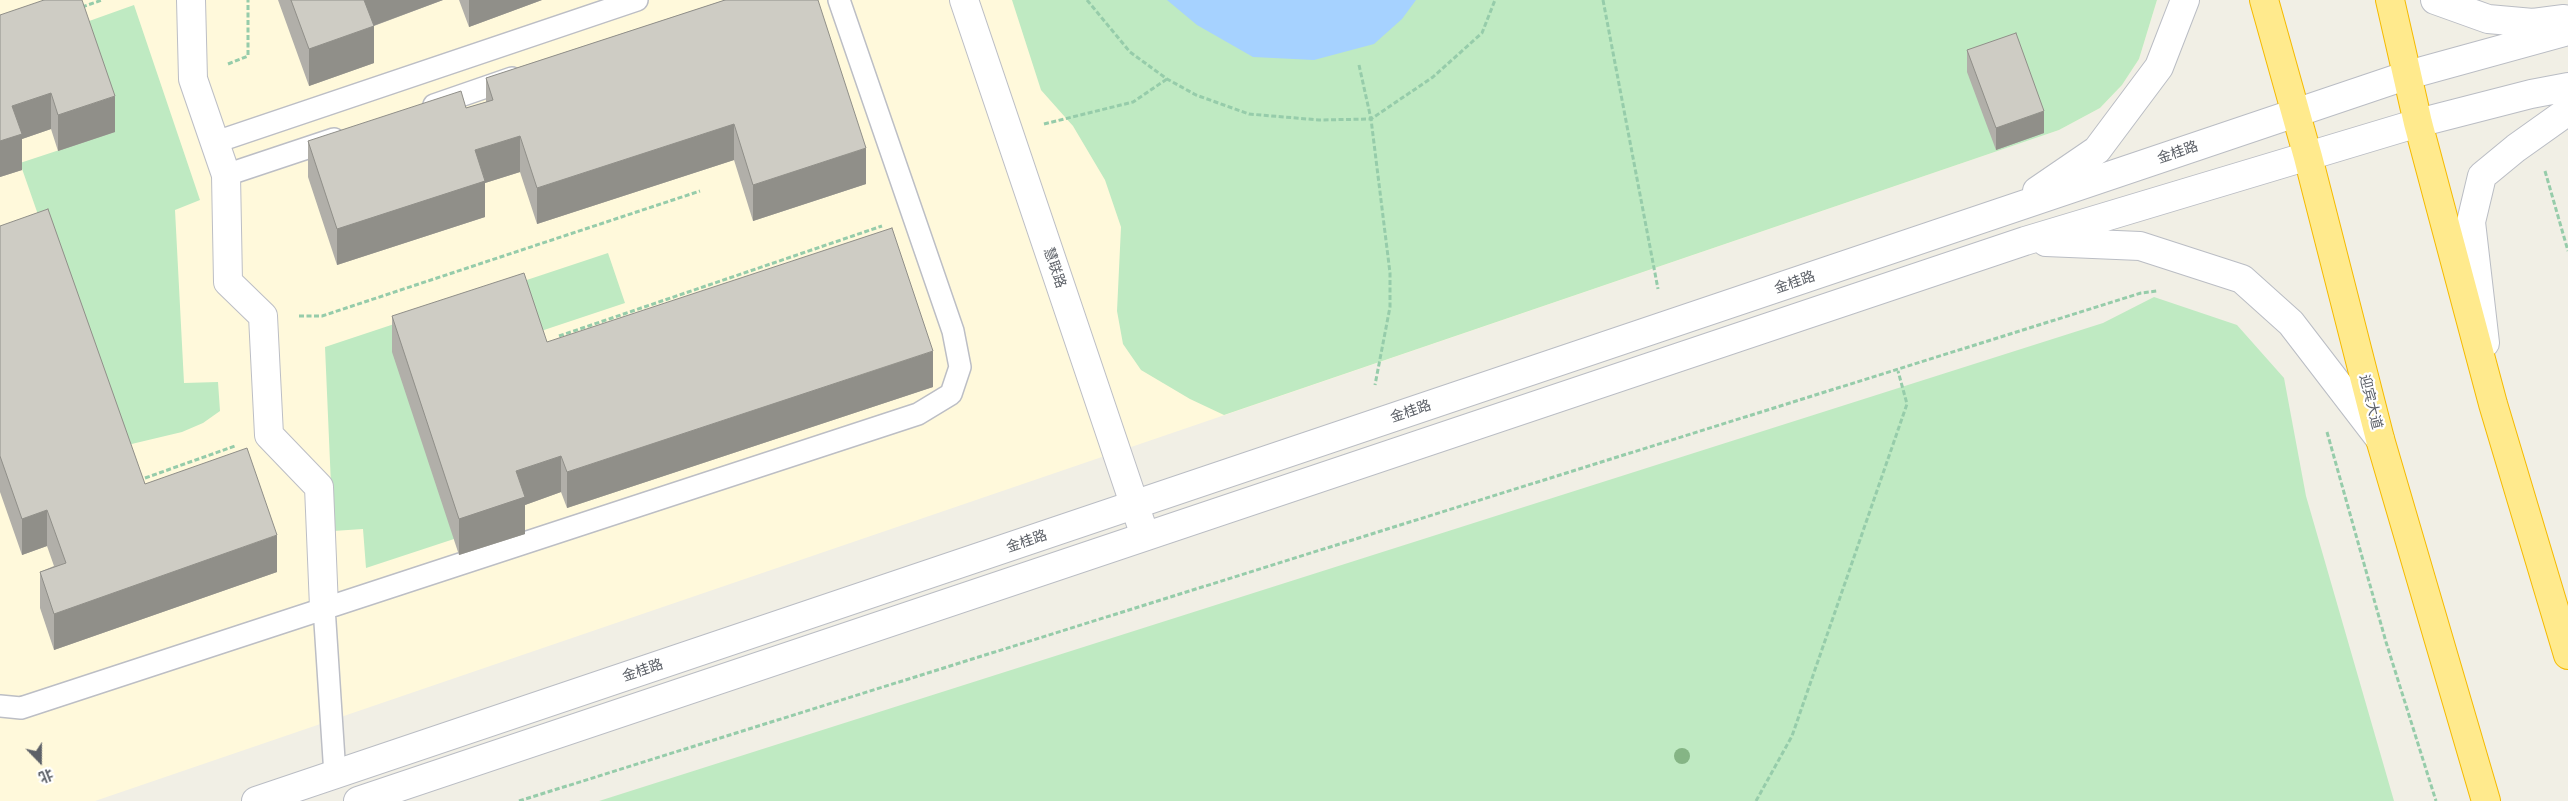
<!DOCTYPE html>
<meta charset="utf-8">
<style>
body{margin:0}
#map{position:relative;width:2568px;height:801px;overflow:hidden;background:#f1efe5;font-family:"Varela Round","Noto Sans SC",sans-serif}
canvas{display:block}
.north{position:absolute;left:15px;top:736px;width:50px;height:50px;-webkit-text-stroke:4px #fff;paint-order:stroke;rotate:158deg;font-size:14px;font-weight:700;line-height:20px;text-align:center;color:#5c6067}
.north::after{content:'';display:block;margin:auto;width:18px;height:22px;background:#5c6067;clip-path:polygon(50% 0,100% 100%,50% 72%,0 100%)}
</style>
<div id="map">
<canvas width="2568" height="801"></canvas>
<div class="north">北</div>
</div>
<script>
const ctx = document.querySelector('canvas').getContext('2d');
ctx.lineJoin = 'round';
function paint(path, color) {
  ctx.fillStyle = color;
  ctx.fill(path, 'evenodd');
}
function poly(rows) {
  const path = new Path2D();
  for (const r of rows) {
    path.moveTo(r[0], r[1]);
    for (let i = 2; i < r.length; i += 2) path.lineTo(r[i], r[i + 1]);
  }
  return path;
}
function strokePath(path, color, width, dash) {
  ctx.strokeStyle = color;
  ctx.lineWidth = width;
  ctx.lineCap = dash ? 'butt' : 'round';
  ctx.setLineDash(dash || []);
  ctx.stroke(path);
}
function label(font, color, halo, rows, align = 'center') {
  ctx.font = font + ' "Varela Round","Noto Sans SC",sans-serif';
  ctx.lineWidth = 4.5;
  ctx.setLineDash([]);
  ctx.textBaseline = 'middle';
  ctx.strokeStyle = halo;
  ctx.fillStyle = color;
  for (const [text, x, y, turn = 0] of rows) {
    ctx.save();
    ctx.translate(x, y);
    ctx.rotate((+turn || 0) * Math.PI / 180);
    ctx.textAlign = isNaN(turn) ? turn : align;
    if (halo) ctx.strokeText(text, 0, 0);
    ctx.fillText(text, 0, 0);
    ctx.restore();
  }
}
paint(poly([
 [0,0,2157,0,2139,59,2122,85,2100,108,2059,130,95,801,0,801]
]), '#fff9db');
paint(poly([
 [1012,0,2157,0,2139,59,2122,85,2100,108,2059,130,1224,415,1190,399,1141,370,1123,344,1117,311,1121,227,1105,180,1073,126,1041,90],
 [134,5,200,200,175,210,184,383,218,382,220,411,203,423,182,432,119,447,20,163,114,132,78,25],
 [608,253,625,303,532,334,454,539,366,568,363,529,333,531,325,347],
 [2154,297,2237,325,2284,378,2306,496,2394,801,599,801,2103,323]
]), '#bfeac2');
paint(poly([
 [1167,0,1416,0,1402,19,1374,44,1314,60,1253,57,1197,25]
]), '#a6d2ff');
const lane = poly([
 [434,105,512,78],
 [213,143,637,0],
 [226,175,334,139],
 [324,607,335,775],
 [0,706,21,708,918,414,951,394,960,367,953,331,839,0]
]);
const street = poly([
 [191,0,193,79,226,175,228,282,263,316,269,435,319,487,324,607],
 [964,0,1145,536]
]);
const secondary = poly([
 [2435,0,2488,19,2533,23,2564,19],
 [2037,191,2097,150,2159,67,2185,0],
 [2046,242,2140,246,2242,279,2291,323,2380,439],
 [2485,343,2471,222,2482,176,2516,148,2568,111],
 [256,801,2408,75,2568,31],
 [358,801,2025,241,2418,123,2531,94,2568,87]
]);
const highway = poly([
 [2264,0,2308,157,2380,439,2486,801],
 [2390,0,2418,123,2493,404,2568,655]
]);
strokePath(lane, '#bcbec5', 24);
strokePath(street, '#bcbec5', 30);
strokePath(secondary, '#babdc4', 30);
strokePath(highway, '#f5ba00', 30);
strokePath(poly([
 [1087,0,1130,52,1167,79,1196,95,1249,114,1319,120,1371,119,1433,77,1482,33,1495,0],
 [1603,0,1658,289],
 [82,7,102,0],
 [228,64,248,56,248,0],
 [1359,65,1371,119,1390,273,1390,307,1375,385],
 [1044,124,1133,102,1167,79],
 [2545,171,2568,251],
 [299,316,322,316,700,191],
 [559,336,882,226],
 [2327,432,2386,642,2436,801],
 [145,478,235,446],
 [519,801,2141,293,2157,291],
 [1756,801,1792,736,1907,404,1898,371]
]), '#96ccaa', 3, [5, 2.5]);
strokePath(lane, '#fff', 21);
strokePath(street, '#fff', 28);
strokePath(secondary, '#fff', 28);
strokePath(highway, '#ffea8d', 28);
ctx.fillStyle = '#85b585';
for (const [x, y] of [
 [1682,756]
]) {
  ctx.beginPath();
  ctx.arc(x, y, 8, 0, 2 * Math.PI);
  ctx.fill();
}
paint(poly([
 [278,0,443,0,374,26,374,63,309,86],
 [459,0,542,0,469,27],
 [725,0,866,184,753,221,734,160,537,224,520,172,485,183,485,217,337,265,308,177,308,141,466,108,486,102,486,78],
 [0,15,115,132,58,151,51,129,22,139,22,170,0,177],
 [1967,50,2044,133,1996,150,1967,72],
 [0,226,145,484,277,572,54,650,40,608,40,572,54,566,47,546,22,555,0,492],
 [392,316,547,342,933,387,567,508,561,492,525,505,525,534,459,555,392,352]
]), '#b1afa9');
paint(poly([
 [362,0,443,0,362,30],
 [469,0,542,0,469,27],
 [374,26,374,63,309,86,309,49],
 [51,93,51,129,22,139,22,170,0,177,0,141,12,106],
 [115,96,115,132,58,151,58,115],
 [2044,111,2044,133,1996,150,1996,128],
 [734,124,734,160,537,224,537,188],
 [520,136,520,172,485,183,485,217,337,265,337,229,475,150],
 [866,148,866,184,753,221,753,185],
 [933,351,933,387,567,508,567,472],
 [561,456,561,492,525,505,525,534,459,555,459,519,516,471],
 [47,510,47,546,22,555,22,519],
 [277,535,277,572,54,650,54,614]
]), '#908f89');
const building = poly([
 [44,0,82,0,115,96,58,115,51,93,12,106,22,134,0,141,0,15,44,0],
 [291,0,364,0,374,26,309,49,291,0],
 [725,0,818,0,866,148,753,185,734,124,537,188,520,136,475,150,485,181,337,229,308,141,461,91,466,108,493,100,486,78,725,0],
 [2016,33,2044,111,1996,128,1967,50,2016,33],
 [48,209,145,484,247,448,277,535,54,614,40,572,66,563,47,510,22,519,0,456,0,226,48,209],
 [892,228,933,351,567,472,561,456,516,471,525,497,459,519,392,316,524,273,547,342,892,228]
]);
paint(building, '#ceccc4');
strokePath(building, '#908f89', 1);
label('14px', '#5c6067', '#fff', [
 ["金桂路",2178,153,-19],
 ["慧联路",1054,268,71],
 ["金桂路",1795,283,-19],
 ["迎宾大道",2370,402,76],
 ["金桂路",1411,412,-19],
 ["金桂路",1027,542,-19],
 ["金桂路",643,671,-19]
]);
</script>
